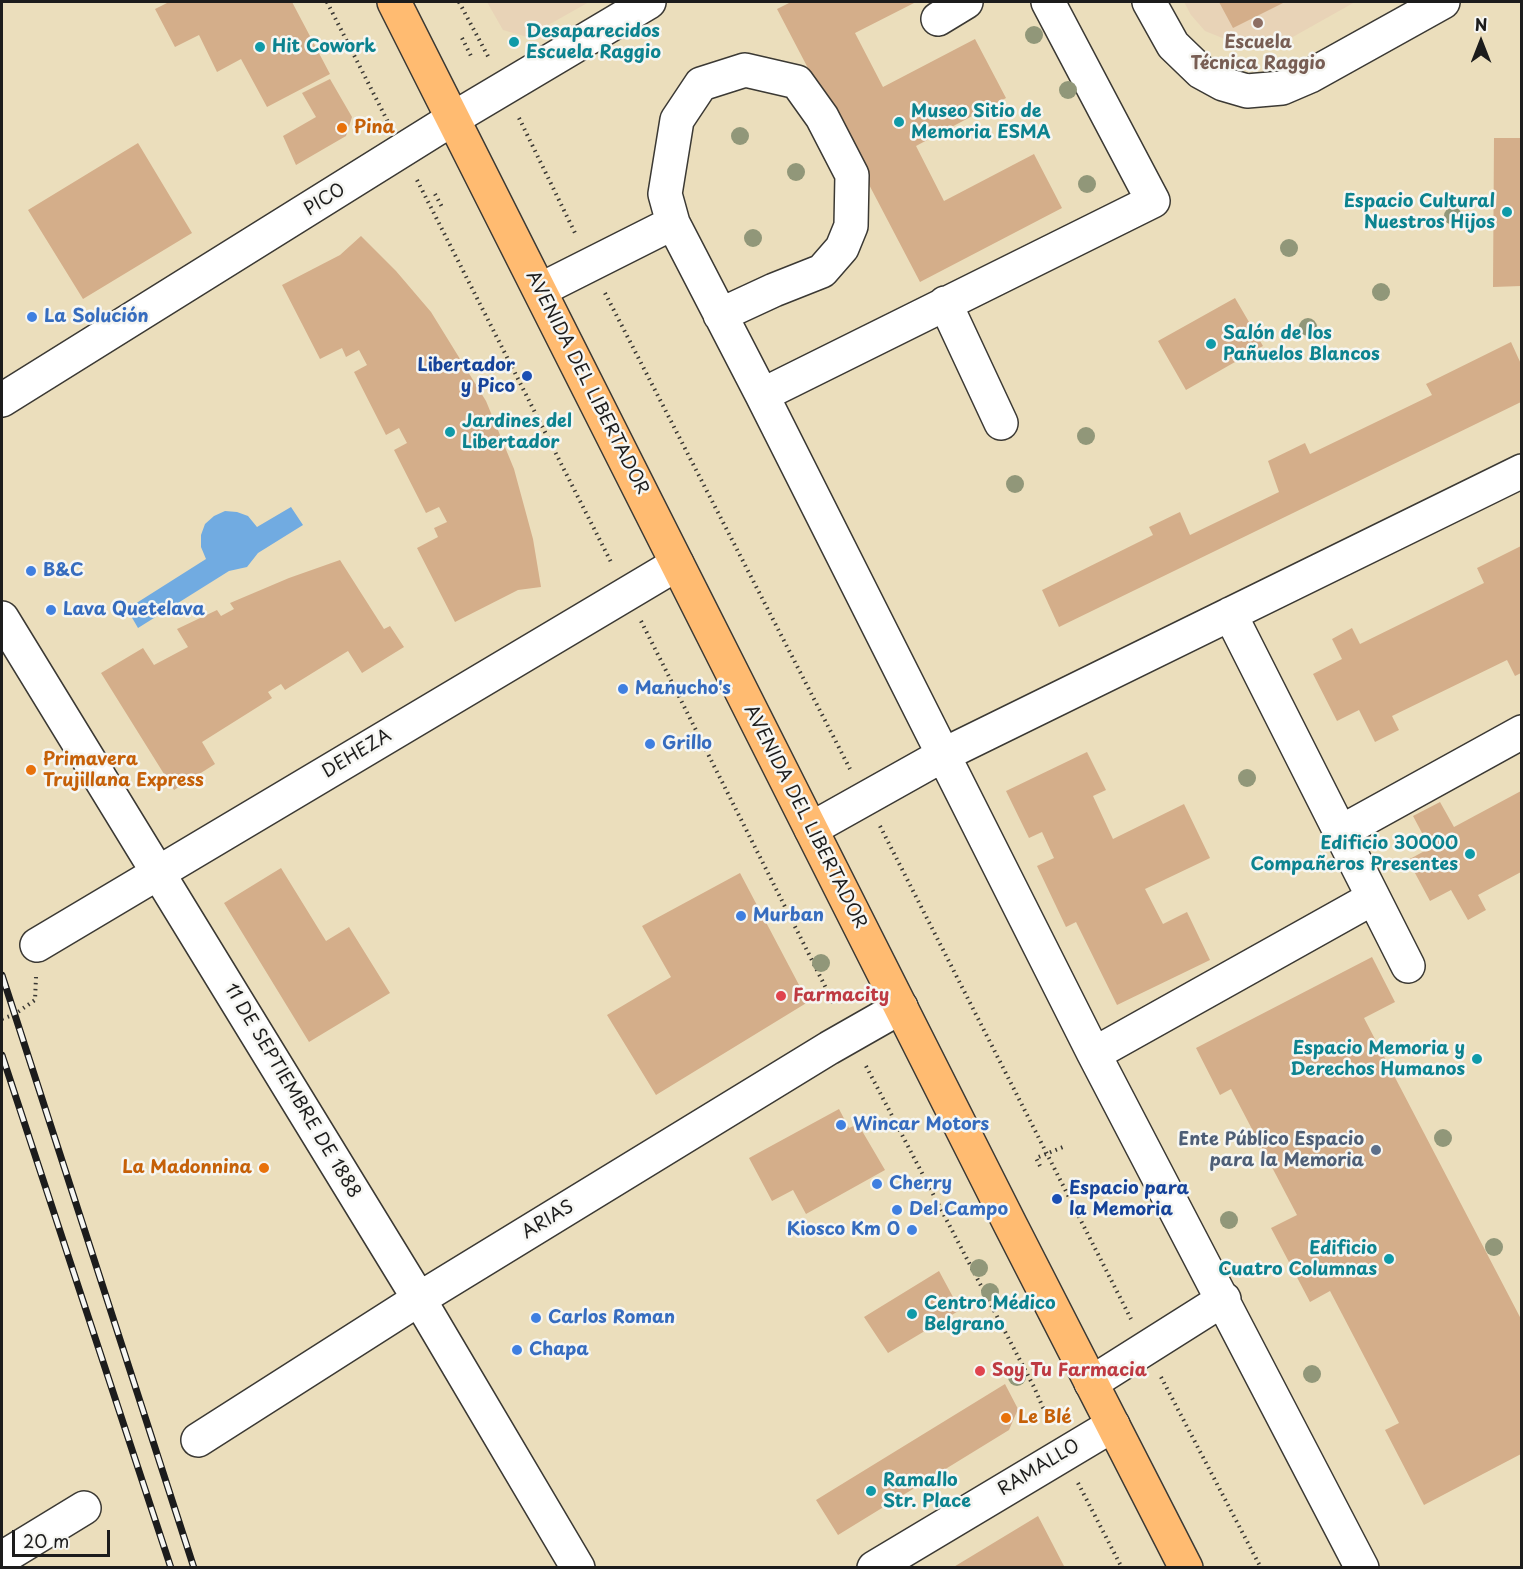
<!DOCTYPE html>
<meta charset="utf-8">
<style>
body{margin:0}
#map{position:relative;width:1523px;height:1569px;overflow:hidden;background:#ebdebc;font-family:"Playpen Sans",sans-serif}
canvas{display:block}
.frame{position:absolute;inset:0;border:3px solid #1c1c1c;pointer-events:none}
.north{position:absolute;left:1451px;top:12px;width:60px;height:60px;-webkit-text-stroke:4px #f6f6f2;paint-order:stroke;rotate:0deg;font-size:16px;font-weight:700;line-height:24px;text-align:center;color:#1c1c1c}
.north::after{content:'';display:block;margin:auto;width:21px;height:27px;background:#1c1c1c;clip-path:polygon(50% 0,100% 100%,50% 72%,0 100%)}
.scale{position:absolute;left:12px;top:1530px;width:98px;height:27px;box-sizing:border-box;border:3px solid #1c1c1c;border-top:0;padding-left:8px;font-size:18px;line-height:21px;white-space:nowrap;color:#1c1c1c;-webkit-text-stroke:4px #f6f6f2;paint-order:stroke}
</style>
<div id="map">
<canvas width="1523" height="1569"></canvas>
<div class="frame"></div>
<div class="north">N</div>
<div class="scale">20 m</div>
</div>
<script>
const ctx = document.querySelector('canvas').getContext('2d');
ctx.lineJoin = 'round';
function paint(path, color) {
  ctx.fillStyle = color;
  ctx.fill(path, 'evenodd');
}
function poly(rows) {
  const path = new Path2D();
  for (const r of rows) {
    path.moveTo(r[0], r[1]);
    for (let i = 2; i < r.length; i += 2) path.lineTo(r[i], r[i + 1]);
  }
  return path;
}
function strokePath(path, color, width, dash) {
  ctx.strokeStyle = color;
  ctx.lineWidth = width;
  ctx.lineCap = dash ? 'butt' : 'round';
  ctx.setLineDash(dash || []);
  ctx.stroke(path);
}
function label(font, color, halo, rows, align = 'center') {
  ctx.font = font + ' "Playpen Sans",sans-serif';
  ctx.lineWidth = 5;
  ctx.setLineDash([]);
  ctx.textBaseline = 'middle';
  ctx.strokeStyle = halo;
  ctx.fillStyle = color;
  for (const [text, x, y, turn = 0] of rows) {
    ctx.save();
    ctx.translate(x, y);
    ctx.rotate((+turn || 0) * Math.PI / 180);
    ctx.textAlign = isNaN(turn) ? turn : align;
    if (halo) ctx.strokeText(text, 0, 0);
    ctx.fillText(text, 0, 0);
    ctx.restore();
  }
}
paint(poly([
 [487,2,589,2,527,37,503,30],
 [1184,2,1355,2,1275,47,1245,47,1205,31,1191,15]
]), '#e8d3b7');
paint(poly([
 [291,507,303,525,258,553,247,567,229,571,138,628,127,609,206,559,201,547,201,535,205,524,214,516,225,511,237,512,248,516,257,527]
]), '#71abe1');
paint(poly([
 [169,2,292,2,330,74,267,107,241,59,217,72,199,35,175,47,155,9],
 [791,2,916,2,855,33,883,87,975,39,1006,98,916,146,944,201,1034,154,1062,208,920,282,777,9],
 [1219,2,1285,2,1233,28],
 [330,79,352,117,346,136,296,165,283,136,316,117,302,93],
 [1494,138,1521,138,1521,286,1493,287],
 [138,143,192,233,83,299,28,210],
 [361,236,396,271,431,312,486,401,514,469,533,539,541,587,518,590,455,622,417,548,438,537,434,528,447,522,439,507,426,513,394,450,407,443,399,428,386,435,354,372,367,365,359,350,346,357,342,348,320,359,282,285,340,255],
 [1235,298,1263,346,1186,390,1158,341],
 [1511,342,1521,364,1521,402,1059,627,1042,590,1153,535,1149,527,1180,512,1190,535,1279,492,1268,461,1305,443,1310,454,1432,395,1426,384],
 [1521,546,1521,673,1515,676,1507,660,1392,716,1399,730,1375,742,1359,710,1337,721,1313,674,1342,659,1332,639,1352,628,1360,644,1484,583,1477,568],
 [340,560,384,629,390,626,404,647,362,673,348,651,285,690,281,684,268,692,272,698,202,742,215,764,174,790,101,673,143,648,154,665,188,647,177,629,217,610,221,616,234,609,230,603,289,578],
 [1087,752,1106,790,1093,796,1113,839,1184,804,1210,858,1145,889,1163,924,1187,912,1210,960,1117,1005,1076,922,1066,927,1037,866,1054,858,1042,832,1029,838,1006,791],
 [1521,791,1521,872,1478,895,1486,910,1468,920,1451,890,1430,901,1408,860,1430,848,1413,816,1440,802,1454,827],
 [281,868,326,941,349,927,390,993,309,1042,224,903],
 [740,873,808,1002,656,1095,607,1015,671,977,642,926],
 [1372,957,1395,1002,1364,1018,1521,1319,1521,1454,1424,1505,1385,1430,1399,1423,1330,1291,1310,1302,1271,1228,1297,1215,1231,1089,1220,1095,1196,1048],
 [839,1109,849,1128,858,1124,885,1170,806,1214,793,1190,772,1201,749,1158],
 [939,1271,960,1310,888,1353,864,1317],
 [1005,1384,1018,1409,1009,1430,838,1535,816,1500],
 [1038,1516,1065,1568,952,1568]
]), '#d4ae8a');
const minor = poly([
 [1149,2,1173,45,1201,72,1223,84,1247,91,1282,88,1310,76,1443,2],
 [938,19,966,2],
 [673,223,665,194,677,120,701,84,745,70,797,82,822,117,852,175,851,226,842,248,822,271,774,290,720,315],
 [540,290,673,223,762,395,1094,1054,1362,1568],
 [945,303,1001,423],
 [762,395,1153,201,1048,2],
 [2,400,454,118,649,2],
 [1230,614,1408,966],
 [2,618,419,1299,578,1568],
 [811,829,943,755,1522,471],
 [1339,833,1522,732],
 [37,945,677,564],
 [1094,1054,1373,898],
 [1091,1383,1224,1299],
 [198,1440,419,1299,829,1048,901,1007],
 [2,1558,84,1508],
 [874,1568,1113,1425]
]);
const major = poly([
 [394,2,1011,1226,1186,1568]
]);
strokePath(minor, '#3b3934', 36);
strokePath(major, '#3b3934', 36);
strokePath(poly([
 [327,2,388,122],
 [459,2,490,60],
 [462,38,472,58],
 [519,118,576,235],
 [417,180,612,564],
 [435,194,442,207],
 [605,293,850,769],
 [641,621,835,1006],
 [880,826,1131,1319],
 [2,1019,15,1014,35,1000,36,977],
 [866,1066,1034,1387,1050,1424],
 [1040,1166,1036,1158,1063,1147],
 [1161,1377,1261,1568],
 [1078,1483,1122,1568]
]), '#3b3934', 4, [1.5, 4.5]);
strokePath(minor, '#fff', 33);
strokePath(major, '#ffbb71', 33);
const rail = poly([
 [2,975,194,1568],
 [2,1055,171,1568]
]);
strokePath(rail, '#1c1c1c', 7);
strokePath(rail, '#f6f6f2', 4.5, [14]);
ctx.fillStyle = '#919779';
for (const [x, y] of [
 [1034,35],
 [1068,90],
 [740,136],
 [796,172],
 [1087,184],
 [1453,216],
 [753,238],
 [1289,248],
 [1381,292],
 [1308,327],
 [1086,436],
 [1015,484],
 [1247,778],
 [821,963],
 [1443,1138],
 [1229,1220],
 [1494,1247],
 [979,1268],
 [990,1292],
 [1312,1374],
 [1017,1377]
]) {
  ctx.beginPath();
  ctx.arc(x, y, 9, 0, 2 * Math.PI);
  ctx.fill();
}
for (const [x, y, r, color] of [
 [1258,23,6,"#8d6e63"],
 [514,42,6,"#0f9aa8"],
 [260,47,6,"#0f9aa8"],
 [899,122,6,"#0f9aa8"],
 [342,128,6,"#e8710a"],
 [1507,212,6,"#0f9aa8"],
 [32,317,6,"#3f7fe0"],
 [1211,344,6,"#0f9aa8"],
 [527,376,6,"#1a4fb4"],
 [450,432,6,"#0f9aa8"],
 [31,571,6,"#3f7fe0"],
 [51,610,6,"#3f7fe0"],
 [623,689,6,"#3f7fe0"],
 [650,744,6,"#3f7fe0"],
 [31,770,6,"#e8710a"],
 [1470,854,6,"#0f9aa8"],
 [741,916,6,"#3f7fe0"],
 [781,996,6,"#e0444e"],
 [1477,1059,6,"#0f9aa8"],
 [841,1125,6,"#3f7fe0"],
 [1376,1150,6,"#5c6f8a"],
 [264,1168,6,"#e8710a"],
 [877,1184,6,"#3f7fe0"],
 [1057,1199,6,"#1a4fb4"],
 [897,1210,6,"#3f7fe0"],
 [912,1230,6,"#3f7fe0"],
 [1389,1259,6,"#0f9aa8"],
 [912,1314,6,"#0f9aa8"],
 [536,1318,6,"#3f7fe0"],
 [517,1350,6,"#3f7fe0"],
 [980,1371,6,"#e0444e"],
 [1006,1418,6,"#e8710a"],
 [871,1491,6,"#0f9aa8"]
]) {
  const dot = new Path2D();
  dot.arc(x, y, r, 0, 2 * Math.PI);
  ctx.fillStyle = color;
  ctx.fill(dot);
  strokePath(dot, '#f6f6f2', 2);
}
label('bold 18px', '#0d838f', '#f6f6f2', [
 ["Desaparecidos",526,32],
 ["Escuela Raggio",526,53],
 ["Hit Cowork",272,47],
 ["Museo Sitio de",911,112],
 ["Memoria ESMA",911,133],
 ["Espacio Cultural",1495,202,"right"],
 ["Nuestros Hijos",1495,223,"right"],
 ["Salón de los",1223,334],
 ["Pañuelos Blancos",1223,355],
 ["Jardines del",462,422],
 ["Libertador",462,443],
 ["Edificio 30000",1458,844,"right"],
 ["Compañeros Presentes",1458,865,"right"],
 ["Espacio Memoria y",1465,1049,"right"],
 ["Derechos Humanos",1465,1070,"right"],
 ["Edificio",1377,1249,"right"],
 ["Cuatro Columnas",1377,1270,"right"],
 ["Centro Médico",924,1304],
 ["Belgrano",924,1325],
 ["Ramallo",883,1481],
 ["Str. Place",883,1502]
], 'left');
label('bold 18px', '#785e54', '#f6f6f2', [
 ["Escuela",1258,43],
 ["Técnica Raggio",1258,64]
]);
label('bold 18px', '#c56008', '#f6f6f2', [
 ["Pina",354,128],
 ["Primavera",43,760],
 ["Trujillana Express",43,781],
 ["La Madonnina",252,1168,"right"],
 ["Le Blé",1018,1418]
], 'left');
label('18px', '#1c1c1c', '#f6f6f2', [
 ["PICO",325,200,-32],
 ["AVENIDA DEL LIBERTADOR",587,383,63],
 ["DEHEZA",357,754,-31],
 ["AVENIDA DEL LIBERTADOR",805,817,63],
 ["11 DE SEPTIEMBRE DE 1888",292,1091,59],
 ["ARIAS",548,1220,-31],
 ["RAMALLO",1039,1468,-31]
]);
label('bold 18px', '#366cbe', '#f6f6f2', [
 ["La Solución",44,317],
 ["B&C",43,571],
 ["Lava Quetelava",63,610],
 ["Manucho's",635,689],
 ["Grillo",662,744],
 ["Murban",753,916],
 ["Wincar Motors",853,1125],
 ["Cherry",889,1184],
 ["Del Campo",909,1210],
 ["Kiosco Km 0",900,1230,"right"],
 ["Carlos Roman",548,1318],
 ["Chapa",529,1350]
], 'left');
label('bold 18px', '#164399', '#f6f6f2', [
 ["Libertador",515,366],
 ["y Pico",515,387],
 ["Espacio para",1069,1189,"left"],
 ["la Memoria",1069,1210,"left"]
], 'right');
label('bold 18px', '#be3a42', '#f6f6f2', [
 ["Farmacity",793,996],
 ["Soy Tu Farmacia",992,1371]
], 'left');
label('bold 18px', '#4e5e75', '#f6f6f2', [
 ["Ente Público Espacio",1364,1140],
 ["para la Memoria",1364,1161]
], 'right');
</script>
